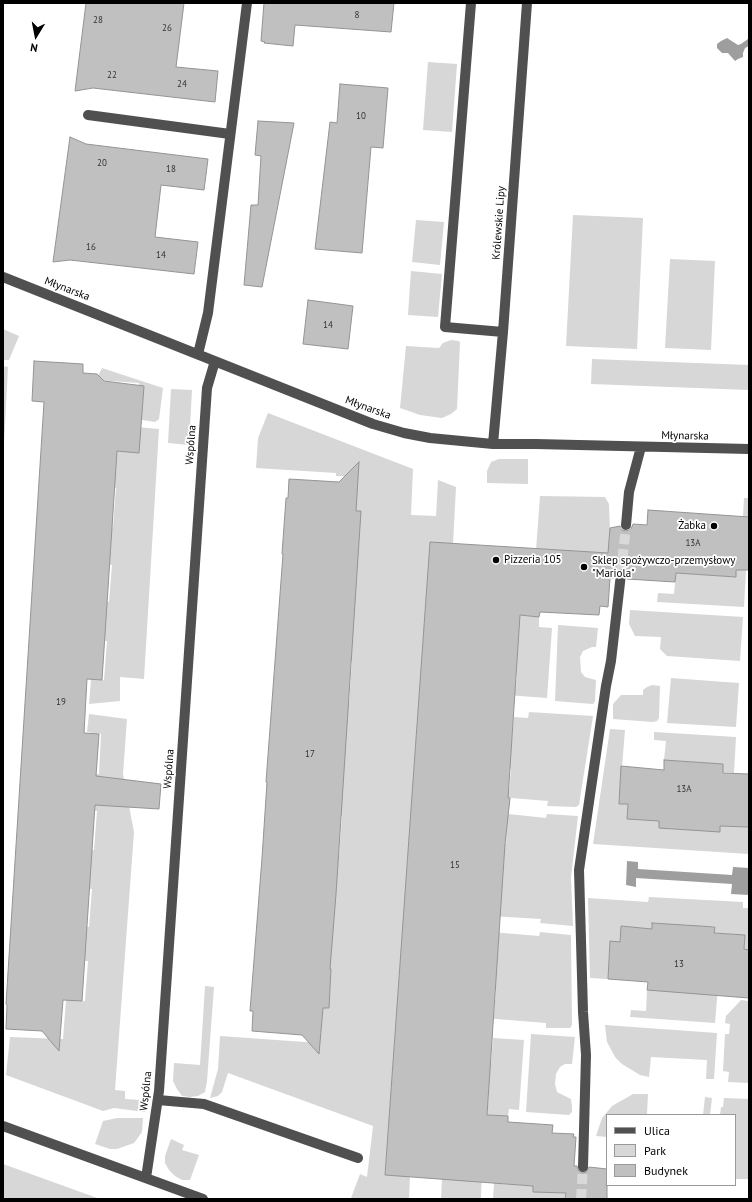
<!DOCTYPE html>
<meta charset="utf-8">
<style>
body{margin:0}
#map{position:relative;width:752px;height:1202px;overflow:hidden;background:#fff;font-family:"PT Sans",sans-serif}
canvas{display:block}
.frame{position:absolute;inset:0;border:4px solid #000;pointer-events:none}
.legend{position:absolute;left:606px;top:1114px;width:130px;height:72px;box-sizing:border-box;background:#fff;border:1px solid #999;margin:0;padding:5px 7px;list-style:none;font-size:12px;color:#000}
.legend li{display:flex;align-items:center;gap:8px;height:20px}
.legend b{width:20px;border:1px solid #999}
.north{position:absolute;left:16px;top:16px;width:40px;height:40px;-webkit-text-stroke:3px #fff;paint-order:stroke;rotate:190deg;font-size:11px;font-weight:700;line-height:16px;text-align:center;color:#000}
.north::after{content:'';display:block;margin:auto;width:14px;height:18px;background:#000;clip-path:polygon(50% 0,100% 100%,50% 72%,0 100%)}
</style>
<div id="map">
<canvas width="752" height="1202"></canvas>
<div class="frame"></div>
<ul class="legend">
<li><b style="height:5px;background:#505050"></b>Ulica</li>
<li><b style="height:11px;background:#d7d7d7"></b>Park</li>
<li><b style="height:11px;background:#c0c0c0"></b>Budynek</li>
</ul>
<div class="north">N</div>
</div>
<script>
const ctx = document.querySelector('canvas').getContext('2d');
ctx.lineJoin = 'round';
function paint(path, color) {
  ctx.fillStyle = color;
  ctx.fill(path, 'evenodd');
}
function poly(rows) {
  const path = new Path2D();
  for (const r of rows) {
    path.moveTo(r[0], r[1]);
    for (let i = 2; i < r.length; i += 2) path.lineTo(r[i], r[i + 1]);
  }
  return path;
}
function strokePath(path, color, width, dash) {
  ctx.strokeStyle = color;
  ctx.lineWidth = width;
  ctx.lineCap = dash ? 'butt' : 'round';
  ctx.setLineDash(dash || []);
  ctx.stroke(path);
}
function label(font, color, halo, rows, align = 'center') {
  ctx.font = font + ' "PT Sans",sans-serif';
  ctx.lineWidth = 3.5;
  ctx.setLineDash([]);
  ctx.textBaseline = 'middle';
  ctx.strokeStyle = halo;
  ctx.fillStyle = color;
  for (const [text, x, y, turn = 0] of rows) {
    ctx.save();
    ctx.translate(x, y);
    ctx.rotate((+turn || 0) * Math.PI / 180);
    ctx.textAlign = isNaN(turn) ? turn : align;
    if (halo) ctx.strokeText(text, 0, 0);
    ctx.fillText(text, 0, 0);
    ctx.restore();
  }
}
paint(poly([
 [428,62,457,64,452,132,423,130],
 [573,215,643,218,637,349,566,346],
 [416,220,444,222,440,265,412,262],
 [670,259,715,261,711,350,665,348],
 [411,271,442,274,438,317,408,315],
 [3,329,19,336,9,360,3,360],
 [451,340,459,341,460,343,457,409,451,414,442,418,420,415,400,408,406,346,439,348,443,343],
 [592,359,749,365,749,390,591,384],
 [3,366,8,367,3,463],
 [102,368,163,388,159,419,155,422,136,419,139,383,96,380],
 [171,389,192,390,189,445,168,443],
 [268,413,413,469,411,515,436,516,438,480,456,487,453,544,430,543,385,1175,410,1176,409,1199,351,1198,360,1174,367,1177,373,1126,228,1073,222,1092,218,1096,210,1098,218,1069,220,1036,319,1043,323,1008,329,1008,331,971,326,971,334,856,339,856,342,816,336,815,342,703,349,703,352,661,346,661,356,477,336,476,336,473,256,468,258,438],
 [136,427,159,429,144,679,120,677,120,701,89,704,91,680,104,680,107,641,94,640,97,601,109,602,112,565,99,563,102,526,113,527,116,488,104,487,107,450],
 [499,459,528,459,528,484,487,483,487,471,491,462],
 [540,496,605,497,609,504,610,531,608,553,543,549,535,564],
 [744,498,749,498,749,517,743,517],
 [736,569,746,570,744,607,657,602,658,593,674,594,676,573,736,577],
 [630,610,743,617,740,661,667,656,660,649,661,637,635,636,629,624],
 [520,615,539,617,539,627,552,628,547,698,506,695,506,688,516,689,517,665,511,664],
 [558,625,598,628,596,647,592,647,583,651,580,657,581,672,585,677,596,680,595,701,593,704,555,701],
 [671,678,739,683,736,727,667,723],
 [652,685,660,686,659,718,657,721,653,722,613,719,613,704,621,695,643,695,643,690,647,687],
 [529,712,593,716,579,805,576,807,547,806,548,801,499,797,500,792,509,792,511,769,505,768,512,740,514,717,528,718],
 [89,714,127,719,123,774,134,832,115,1090,125,1091,125,1099,141,1100,146,1108,145,1112,114,1108,103,1111,6,1075,10,1037,63,1039,66,1000,85,1001,88,961,72,960,75,926,89,927,92,889,78,887,81,850,94,850,97,811,83,810,86,774,99,774,101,734,87,732],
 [610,729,625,730,619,804,628,804,627,819,659,821,659,828,720,831,720,826,749,827,749,854,593,844],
 [654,732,736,737,734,773,723,772,723,764,664,760,666,741,654,740],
 [499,813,546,818,547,814,578,816,571,877,573,926,540,923,541,919,491,916,503,874,504,857,500,843,506,844,507,820],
 [649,897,743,902,743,908,749,908,749,950,744,949,745,935,714,933,715,926,697,926,697,932,668,930,668,924,652,923,652,929,621,926,620,942,610,941,608,979,590,978,588,898,648,902],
 [491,932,539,936,540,932,571,935,572,1025,570,1028,546,1028,546,1023,484,1018,485,1012,494,1013,496,990,490,989,497,962,499,939],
 [205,986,214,987,207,1081,205,1092,198,1096,190,1097,182,1096,177,1089,173,1081,174,1063,200,1065],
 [718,986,715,1023,630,1017,631,1010,646,1011,647,990],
 [741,1000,749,1001,749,1083,728,1082,729,1072,723,1071,725,1034,729,1034,730,1024,725,1023,726,1016],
 [605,1025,717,1033,714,1079,706,1079,707,1060,651,1057,649,1077,640,1075,622,1064,615,1057,607,1042],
 [531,1034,575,1037,572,1064,565,1064,560,1067,556,1074,555,1084,557,1092,571,1099,572,1107,572,1112,569,1115,526,1112],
 [493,1038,524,1040,519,1110,509,1109,508,1116,487,1115,489,1093,485,1064,491,1064],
 [633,1094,648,1094,647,1114,666,1115,607,1115,607,1137,596,1136,602,1118,612,1106],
 [705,1097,712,1098,710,1115,703,1115],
 [724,1098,749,1099,748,1179,735,1179,735,1115,720,1115,721,1107,723,1107],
 [117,1118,143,1118,142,1132,134,1143,117,1149,110,1149,95,1144,103,1121],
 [171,1139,184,1145,182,1150,199,1155,190,1180,182,1180,175,1176,169,1170,165,1163,165,1156],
 [3,1164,100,1199,3,1199],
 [482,1166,481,1199,441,1199,442,1179],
 [495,1167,501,1184,533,1186,533,1192,566,1187,565,1199,493,1199]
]), '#d7d7d7');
paint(poly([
 [748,30,749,30,749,46,745,48,743,53,743,57,738,59,735,61,728,53,722,53,717,48,717,44,721,41,727,38,738,45,741,44,748,39],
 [627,861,638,862,638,869,732,875,733,867,749,868,749,895,731,894,732,884,636,878,636,887,626,885]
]), '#9e9e9e');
const building = poly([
 [86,3,184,3,176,67,218,71,215,102,93,88,75,91,86,3],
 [264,3,394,3,391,32,295,25,293,46,264,43,265,42,261,41,264,3],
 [340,84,388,88,383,148,371,147,362,253,315,249,330,122,337,123,340,84],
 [258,121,294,123,262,287,244,285,251,205,258,205,261,156,255,155,258,121],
 [70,137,86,144,208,159,204,190,161,185,155,237,198,242,194,274,70,260,53,262,70,137],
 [308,300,353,306,348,349,303,344,308,300],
 [34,361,83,364,83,373,97,374,104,381,144,386,139,453,117,451,102,680,87,679,84,733,99,734,96,776,161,784,159,809,95,805,82,1001,63,1000,59,1051,42,1031,6,1029,7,1005,6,1004,44,402,32,401,34,361],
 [359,462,356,511,361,511,336,894,330,969,331,969,329,1008,323,1008,319,1054,302,1035,252,1031,253,1011,250,1011,262,858,267,782,266,782,283,554,282,554,286,498,288,498,289,479,339,482,359,462],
 [648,510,749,517,749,570,736,570,736,577,676,573,675,582,627,579,627,571,625,569,619,568,616,570,614,578,610,578,608,607,600,606,599,615,540,612,539,617,520,615,510,768,508,798,510,798,505,844,487,1115,508,1116,508,1122,553,1125,552,1133,574,1134,573,1137,576,1137,574,1166,577,1166,578,1170,582,1173,586,1172,589,1167,607,1169,607,1199,565,1199,566,1193,533,1192,533,1186,385,1175,430,542,608,553,610,528,620,526,622,530,626,531,631,529,633,524,647,525,648,510],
 [664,760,723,764,723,773,749,774,749,827,720,826,720,832,659,828,659,821,627,819,628,804,619,804,621,766,664,770,664,760],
 [652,923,715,927,714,933,745,935,744,949,749,950,749,998,647,990,648,982,608,979,610,941,620,942,621,926,652,929,652,923]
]);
paint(building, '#c0c0c0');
strokePath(building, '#949494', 1);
strokePath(poly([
 [621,574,626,525],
 [581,1199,583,1167]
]), '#d9d9d9', 10, [10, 5]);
strokePath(poly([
 [471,3,445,327,503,332],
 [88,115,230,134],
 [3,277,373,424,404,433,430,438,493,444,536,444,749,449],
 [198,354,208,313,247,3],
 [493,444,503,332,527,3],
 [626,525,629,492,641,447],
 [158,1100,204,1104,358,1158],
 [3,1126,203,1199],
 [583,1167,586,1055,583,1012,579,870,606,686,611,661,621,574],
 [146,1178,159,1091,207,388,215,361]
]), '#505050', 10);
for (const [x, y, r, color] of [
 [714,526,4,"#000"],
 [496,560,4,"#000"],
 [584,567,4,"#000"]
]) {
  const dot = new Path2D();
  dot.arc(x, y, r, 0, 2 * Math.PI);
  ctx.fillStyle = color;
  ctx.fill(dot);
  strokePath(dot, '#fff', 1.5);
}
label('9px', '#303030', null, [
 ["8",357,15],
 ["28",98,20],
 ["26",167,28],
 ["22",112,75],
 ["24",182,84],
 ["10",361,116],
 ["20",102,163],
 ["18",171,169],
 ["16",91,247],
 ["14",161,255],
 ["14",328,325],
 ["13A",693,543],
 ["19",61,702],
 ["17",310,754],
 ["13A",684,789],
 ["15",455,865],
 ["13",679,964]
]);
label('11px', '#000', '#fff', [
 ["Królewskie Lipy",499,223,-86],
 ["Młynarska",67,289,21],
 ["Młynarska",368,408,20],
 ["Młynarska",685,436,1],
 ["Wspólna",191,445,-86],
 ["Wspólna",169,769,-86],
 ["Wspólna",146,1091,-84]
]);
label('11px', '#000', '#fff', [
 ["Żabka",706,526,"right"],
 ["Pizzeria 105",504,560],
 ["Sklep spożywczo-przemysłowy",592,561],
 ["\"Mariola\"",592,574]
], 'left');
</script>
